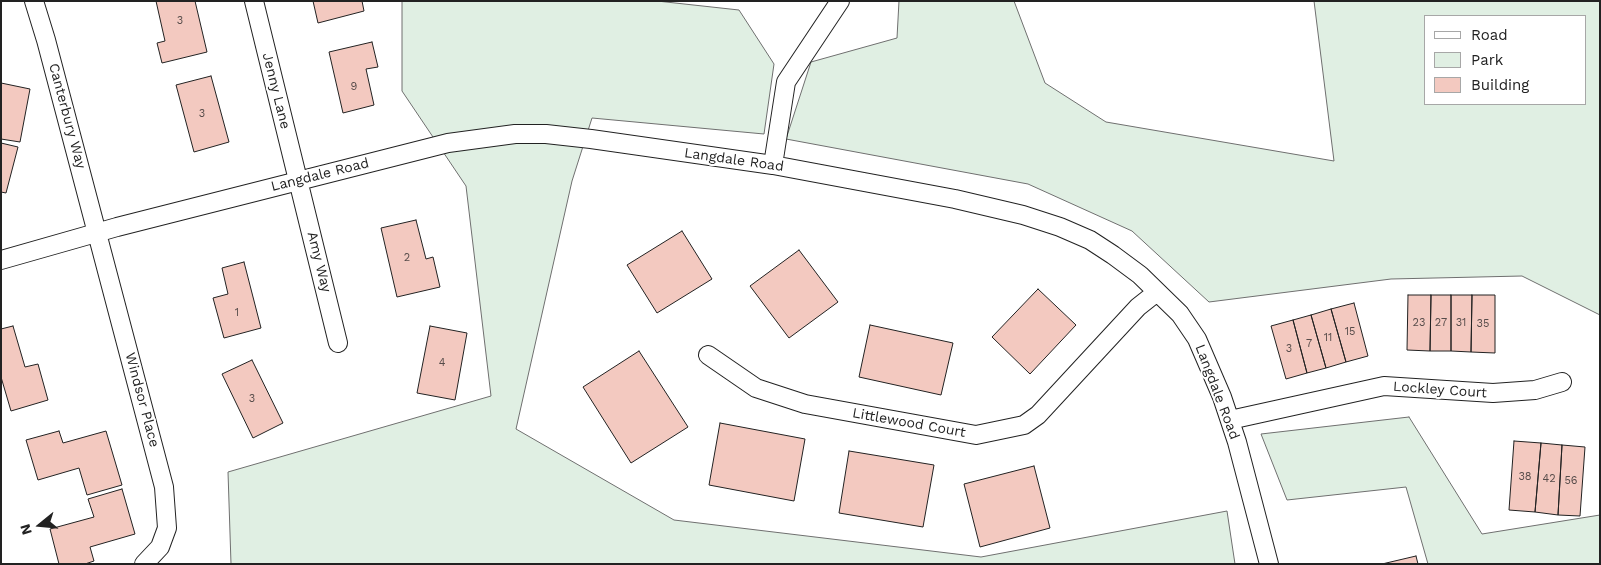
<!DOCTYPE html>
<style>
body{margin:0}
#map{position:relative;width:1601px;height:565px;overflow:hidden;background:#fff;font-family:"Work Sans",sans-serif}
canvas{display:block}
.frame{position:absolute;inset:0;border:2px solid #222;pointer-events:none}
.legend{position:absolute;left:1424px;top:15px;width:162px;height:90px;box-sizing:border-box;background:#fff;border:1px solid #a7a7a7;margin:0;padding:6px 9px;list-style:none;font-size:15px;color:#222}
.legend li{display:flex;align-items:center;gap:10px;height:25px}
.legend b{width:25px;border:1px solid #a7a7a7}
.north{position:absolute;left:15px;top:500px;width:50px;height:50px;-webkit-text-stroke:4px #fff;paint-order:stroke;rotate:253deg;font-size:14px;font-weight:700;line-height:20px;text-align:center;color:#222}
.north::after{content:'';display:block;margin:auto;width:18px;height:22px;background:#222;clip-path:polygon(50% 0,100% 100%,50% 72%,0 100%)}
</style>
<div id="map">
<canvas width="1601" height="565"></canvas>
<div class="frame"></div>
<ul class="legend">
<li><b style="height:6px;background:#fff"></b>Road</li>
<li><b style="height:14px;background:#e0efe3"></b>Park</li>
<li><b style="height:14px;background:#f3c9c0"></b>Building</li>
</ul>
<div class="north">N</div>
</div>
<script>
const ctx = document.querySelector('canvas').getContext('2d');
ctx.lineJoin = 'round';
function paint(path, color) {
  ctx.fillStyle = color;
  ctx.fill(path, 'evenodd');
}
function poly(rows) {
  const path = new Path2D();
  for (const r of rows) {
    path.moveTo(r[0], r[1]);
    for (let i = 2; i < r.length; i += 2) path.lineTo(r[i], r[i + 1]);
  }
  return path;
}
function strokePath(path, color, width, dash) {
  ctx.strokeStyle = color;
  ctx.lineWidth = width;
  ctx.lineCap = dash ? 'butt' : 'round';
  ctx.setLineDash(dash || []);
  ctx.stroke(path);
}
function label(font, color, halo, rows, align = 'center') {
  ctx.font = font + ' "Work Sans",sans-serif';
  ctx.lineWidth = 4;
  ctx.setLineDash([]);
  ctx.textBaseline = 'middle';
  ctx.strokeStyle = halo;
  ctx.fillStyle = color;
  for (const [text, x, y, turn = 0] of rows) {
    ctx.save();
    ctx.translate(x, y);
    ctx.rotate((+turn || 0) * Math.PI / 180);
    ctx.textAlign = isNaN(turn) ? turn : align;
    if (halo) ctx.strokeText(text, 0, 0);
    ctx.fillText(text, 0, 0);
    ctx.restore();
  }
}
const green = poly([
 [402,1,657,1,739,10,774,64,764,134,592,118,572,181,516,429,674,520,981,557,1227,511,1235,564,231,564,228,472,491,396,466,186,402,91,402,1],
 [899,1,1014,1,1045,83,1106,122,1334,161,1314,1,1600,1,1600,315,1522,276,1391,279,1209,302,1132,231,1028,184,786,139,811,62,897,38,899,1],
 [1425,16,1585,16,1585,104,1425,104,1425,16],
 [1409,417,1482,534,1600,515,1600,564,1428,564,1406,487,1287,500,1261,434,1409,417]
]);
paint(green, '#e0efe3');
strokePath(green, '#6f6f6f', 1);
const building = poly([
 [156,1,195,1,207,52,162,63,157,43,165,41,156,1],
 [313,1,362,1,364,11,318,23,313,1],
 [372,42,378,67,366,69,374,105,343,113,329,52,372,42],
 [211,76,229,142,194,152,176,85,211,76],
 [1,83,30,89,20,142,1,139,1,83],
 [1,143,18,147,6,193,1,192,1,143],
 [416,220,426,259,433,257,440,287,397,297,381,228,416,220],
 [682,231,712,279,657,313,627,265,682,231],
 [799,250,838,302,789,338,750,286,799,250],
 [244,262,261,328,224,338,213,298,228,294,222,268,244,262],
 [1038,289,1076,325,1030,374,992,337,1038,289],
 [1408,295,1431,295,1430,351,1407,350,1408,295],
 [1431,295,1451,295,1451,351,1430,351,1431,295],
 [1451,295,1472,295,1471,352,1451,351,1451,295],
 [1472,295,1495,295,1495,353,1471,352,1472,295],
 [1354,303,1368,356,1346,362,1331,309,1354,303],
 [1331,309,1346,362,1326,368,1311,315,1331,309],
 [1311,315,1326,368,1307,373,1293,320,1311,315],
 [1293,320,1307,373,1286,379,1271,326,1293,320],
 [870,325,953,343,941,395,859,377,870,325],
 [13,326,25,367,38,364,48,400,11,411,1,377,1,329,13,326],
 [430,326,467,333,455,400,417,393,430,326],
 [639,351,688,427,631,463,583,387,639,351],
 [252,360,283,423,253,438,222,374,252,360],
 [720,423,805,439,794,501,709,485,720,423],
 [59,431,63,443,106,431,122,485,87,495,79,468,38,480,26,440,59,431],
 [1514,441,1541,443,1535,512,1509,510,1514,441],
 [1541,443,1562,445,1558,515,1535,512,1541,443],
 [1562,445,1585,447,1580,516,1558,515,1562,445],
 [849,451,934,465,923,527,839,513,849,451],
 [1034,466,1050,528,980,547,964,484,1034,466],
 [122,489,135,534,90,547,94,561,85,564,59,564,50,529,94,517,88,499,122,489],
 [1416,556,1418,564,1382,564,1416,556]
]);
paint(building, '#f3c9c0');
strokePath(building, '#222', 1);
const minor = poly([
 [34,1,46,40,164,487,167,528,160,547,144,564],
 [254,1,338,343],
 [773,165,786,82,840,1],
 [1,260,117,227,448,143,515,134,546,134,591,139,773,165,955,199,1023,215,1060,227,1090,240,1113,255,1140,275,1180,314,1197,339,1222,397,1237,442,1269,564],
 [708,355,756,388,805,404,976,435,1024,425,1038,415,1138,307,1157,292],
 [1230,420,1384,386,1493,393,1535,390,1562,382]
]);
strokePath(minor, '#222', 20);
strokePath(minor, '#fff', 18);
label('11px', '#564c4a', null, [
 ["3",180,21],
 ["9",354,87],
 ["3",202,114],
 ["2",407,258],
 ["1",237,313],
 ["23",1419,323],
 ["27",1441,323],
 ["31",1461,323],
 ["35",1483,324],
 ["15",1350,332],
 ["11",1328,338],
 ["7",1309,344],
 ["3",1289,349],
 ["4",442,363],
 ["3",252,399],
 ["38",1525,477],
 ["42",1549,479],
 ["56",1571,481]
]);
label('14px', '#222', '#fff', [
 ["Jenny Lane",276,91,76],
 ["Canterbury Way",67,116,75],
 ["Langdale Road",734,160,8],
 ["Langdale Road",320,175,-14],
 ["Amy Way",319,262,76],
 ["Lockley Court",1440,390,4],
 ["Langdale Road",1217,392,69],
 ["Windsor Place",142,400,75],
 ["Littlewood Court",909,423,10]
]);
</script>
